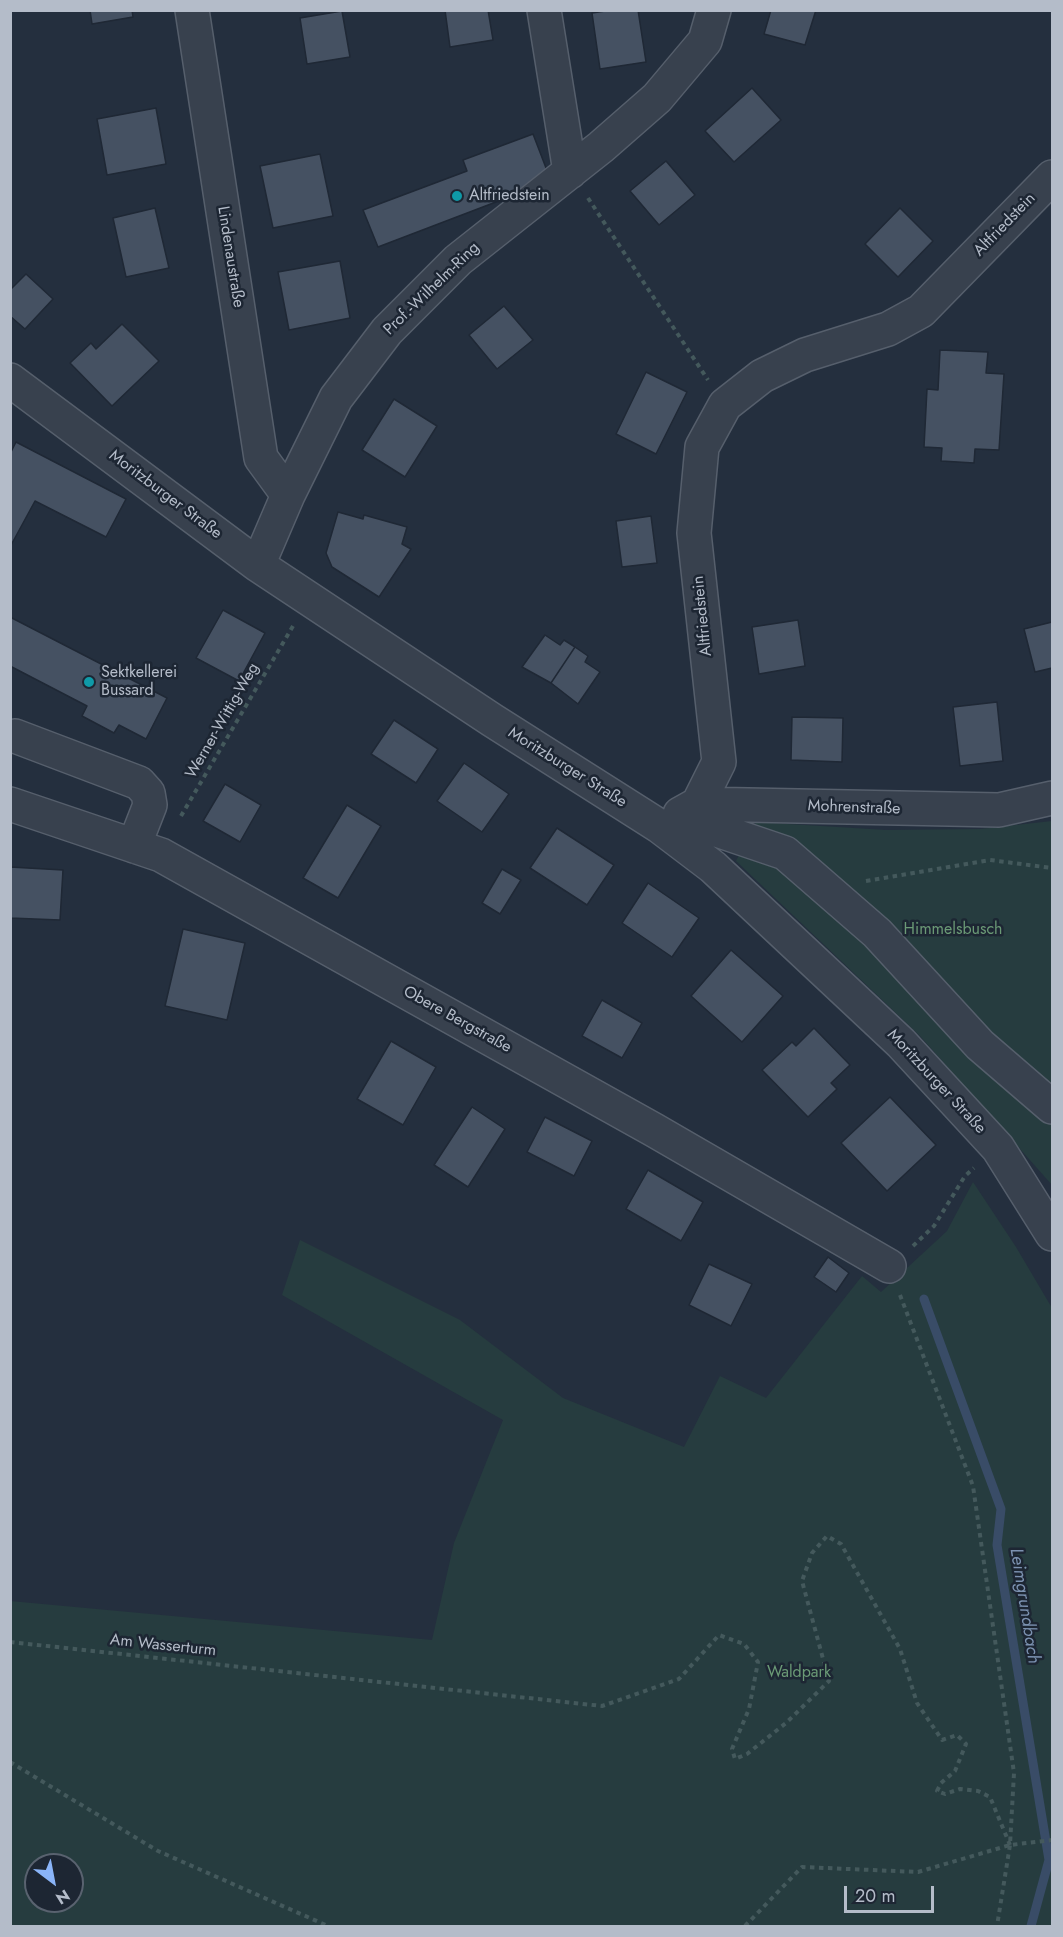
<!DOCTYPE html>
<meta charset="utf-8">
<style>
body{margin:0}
#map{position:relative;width:1063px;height:1937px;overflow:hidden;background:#242f3e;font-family:Jost,sans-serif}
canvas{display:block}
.frame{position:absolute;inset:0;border:12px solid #b4bcc9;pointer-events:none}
.north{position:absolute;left:24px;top:1853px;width:60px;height:60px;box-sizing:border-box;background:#1d2633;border:2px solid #59626f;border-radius:50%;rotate:148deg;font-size:16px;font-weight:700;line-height:24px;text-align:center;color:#b4bcc9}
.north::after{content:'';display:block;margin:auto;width:21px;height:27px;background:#8ab4f8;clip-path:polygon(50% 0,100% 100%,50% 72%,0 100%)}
.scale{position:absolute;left:844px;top:1886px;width:90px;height:27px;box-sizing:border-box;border:3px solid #b4bcc9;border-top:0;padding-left:8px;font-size:18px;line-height:21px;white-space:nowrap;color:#b4bcc9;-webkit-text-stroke:4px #1d2633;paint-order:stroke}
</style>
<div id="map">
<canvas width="1063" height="1937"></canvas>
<div class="frame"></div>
<div class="north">N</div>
<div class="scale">20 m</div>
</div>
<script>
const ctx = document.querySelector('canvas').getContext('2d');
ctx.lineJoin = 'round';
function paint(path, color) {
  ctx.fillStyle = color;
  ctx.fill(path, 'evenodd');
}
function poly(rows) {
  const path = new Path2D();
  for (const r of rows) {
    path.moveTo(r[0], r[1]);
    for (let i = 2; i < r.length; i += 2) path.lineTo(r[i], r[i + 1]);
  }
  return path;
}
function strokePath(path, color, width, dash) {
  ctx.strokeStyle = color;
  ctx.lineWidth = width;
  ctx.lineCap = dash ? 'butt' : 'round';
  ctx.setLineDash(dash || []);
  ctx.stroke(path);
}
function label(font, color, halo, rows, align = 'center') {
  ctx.font = font + ' Jost,sans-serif';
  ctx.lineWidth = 5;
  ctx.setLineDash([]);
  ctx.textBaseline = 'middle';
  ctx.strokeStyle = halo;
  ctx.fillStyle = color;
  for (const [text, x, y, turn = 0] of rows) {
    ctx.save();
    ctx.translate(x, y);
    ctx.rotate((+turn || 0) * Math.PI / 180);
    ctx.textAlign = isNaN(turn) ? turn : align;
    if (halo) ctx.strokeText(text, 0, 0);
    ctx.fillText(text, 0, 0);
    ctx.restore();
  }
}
paint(poly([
 [1052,821,1052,1185,920,1036,736,861,756,822,886,830,980,829],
 [973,1182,1016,1247,1052,1308,1052,1926,11,1926,10,1601,432,1640,454,1543,503,1420,282,1295,300,1240,460,1320,563,1398,684,1447,720,1376,766,1398,862,1276,881,1292,947,1231],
 [36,1865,72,1865,72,1901,36,1901]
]), '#263c3f');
strokePath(poly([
 [924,1299,1001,1509,997,1545,1049,1860,1031,1926]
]), '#394c67', 9);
const building = poly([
 [90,10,132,10,133,17,92,24,90,10],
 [445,10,488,10,493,40,450,47,445,10],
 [612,10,638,10,646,62,600,69,592,13,612,10],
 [771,10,816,10,805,45,764,34,771,10],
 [342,11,350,57,307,64,300,18,342,11],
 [752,88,781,120,734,162,705,131,752,88],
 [156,108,166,164,107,175,97,119,156,108],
 [533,134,551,181,378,247,363,210,467,171,463,160,533,134],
 [320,154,333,216,273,228,260,166,320,154],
 [666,161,695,195,659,225,630,191,666,161],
 [155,208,169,268,126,277,113,218,155,208],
 [900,208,933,241,898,277,865,244,900,208],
 [340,261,350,318,289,330,278,272,340,261],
 [26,274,53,299,25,329,10,316,10,290,26,274],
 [504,306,533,340,497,369,469,335,504,306],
 [122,324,159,361,112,406,70,363,91,343,96,349,122,324],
 [940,350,988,352,986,373,1004,374,999,450,975,449,974,463,941,461,942,448,924,447,927,389,938,390,940,350],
 [646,372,687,392,656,454,616,434,646,372],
 [394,399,437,426,405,477,362,450,394,399],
 [16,442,126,499,106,537,35,501,10,547,10,454,16,442],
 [338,512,363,519,364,515,407,527,402,544,411,549,379,597,332,567,326,553,338,512],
 [651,516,657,563,622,567,616,521,651,516],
 [223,610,265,633,239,681,196,658,223,610],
 [10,617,167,698,146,739,119,725,114,733,82,716,87,706,10,666,10,617],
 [798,620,805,666,759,674,752,627,798,620],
 [1052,622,1052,668,1035,672,1024,629,1052,622],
 [545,635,560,645,564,640,575,647,551,683,522,667,545,635],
 [575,647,588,656,585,662,600,672,578,704,551,683,575,647],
 [997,702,1003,761,960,766,953,707,997,702],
 [792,717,843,718,842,762,791,760,792,717],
 [394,720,438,749,416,783,371,754,394,720],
 [464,763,509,794,482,832,437,801,464,763],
 [225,784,261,805,240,842,203,821,225,784],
 [347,805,381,826,338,898,303,878,347,805],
 [557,828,614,865,587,905,530,868,557,828],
 [10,867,63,870,60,920,10,918,10,867],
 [502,869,521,880,500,914,482,903,502,869],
 [648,883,699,918,672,957,622,923,648,883],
 [183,929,245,943,227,1020,165,1006,183,929],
 [731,950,783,996,742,1042,691,996,731,950],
 [602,1000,642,1023,622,1058,582,1036,602,1000],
 [814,1028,850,1065,831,1083,837,1089,808,1117,762,1070,792,1042,796,1046,814,1028],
 [391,1041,436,1067,403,1125,357,1099,391,1041],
 [890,1097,936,1145,887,1191,841,1143,890,1097],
 [472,1107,505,1129,468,1187,434,1165,472,1107],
 [545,1117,592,1141,574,1176,527,1152,545,1117],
 [648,1170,703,1202,681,1241,626,1209,648,1170],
 [828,1257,849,1273,836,1292,814,1277,828,1257],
 [709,1264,752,1284,731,1326,689,1305,709,1264]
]);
paint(building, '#455162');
strokePath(building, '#1f2835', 1.5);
const minor = poly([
 [192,10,261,458,288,495],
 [544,10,570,172],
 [10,380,258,565,492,720,659,826,713,867,901,1043,998,1148,1052,1234],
 [258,565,288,495,336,398,387,331,458,260,601,147,657,98,705,41,714,10],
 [15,736,139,783,148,793,150,805,134,846],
 [10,804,161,855,654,1130,889,1266],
 [698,804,719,762,694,533,702,447,725,405,762,376,805,355,888,329,921,311,1052,177],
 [680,814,698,804,999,810,1052,798],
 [659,826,717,830,785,853,877,933,980,1045,1052,1107]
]);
strokePath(minor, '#565f6c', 36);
strokePath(poly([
 [588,198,708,380],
 [181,816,293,626],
 [866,881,990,860,1052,868],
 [913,1246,934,1226,965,1176,974,1168],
 [900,1295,973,1486,1014,1773,1010,1845,997,1926],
 [10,1642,602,1706,679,1679,719,1635,744,1644,758,1662,749,1709,732,1749,735,1759,747,1754,786,1723,829,1681,802,1581,812,1553,827,1536,841,1544,900,1649,917,1703,942,1740,957,1735,966,1744,955,1771,941,1783,937,1791,945,1794,960,1789,978,1791,990,1797,1010,1845],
 [10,1762,158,1851,328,1926],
 [745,1926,802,1867,918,1872,1010,1845,1052,1840]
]), '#44595c', 4, [4.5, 4.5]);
strokePath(minor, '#38414e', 33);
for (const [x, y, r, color] of [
 [457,196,6,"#0f9aa8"],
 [89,682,6,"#0f9aa8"]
]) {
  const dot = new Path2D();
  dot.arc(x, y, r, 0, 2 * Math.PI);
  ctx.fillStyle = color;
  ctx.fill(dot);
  strokePath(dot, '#1d2633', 2);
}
label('16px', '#b4bcc9', '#1d2633', [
 ["Altfriedstein",469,196],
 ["Sektkellerei",101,673],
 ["Bussard",101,691]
], 'left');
label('16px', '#b4bcc9', '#1d2633', [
 ["Altfriedstein",1005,225,-46],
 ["Lindenaustraße",230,257,81],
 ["Prof.-Wilhelm-Ring",432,289,-44],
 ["Moritzburger Straße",165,495,37],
 ["Altfriedstein",703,616,-96],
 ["Werner-Wittig-Weg",223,721,-60],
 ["Moritzburger Straße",567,768,32],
 ["Mohrenstraße",854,808,2],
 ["Obere Bergstraße",457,1020,29],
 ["Moritzburger Straße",936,1082,47],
 ["Am Wasserturm",163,1646,6]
]);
label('16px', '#6b9a76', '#1d2633', [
 ["Himmelsbusch",953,930],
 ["Waldpark",799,1673]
]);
label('italic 18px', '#7c92b1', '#1d2633', [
 ["Leimgrundbach",1024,1606,81]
]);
</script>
